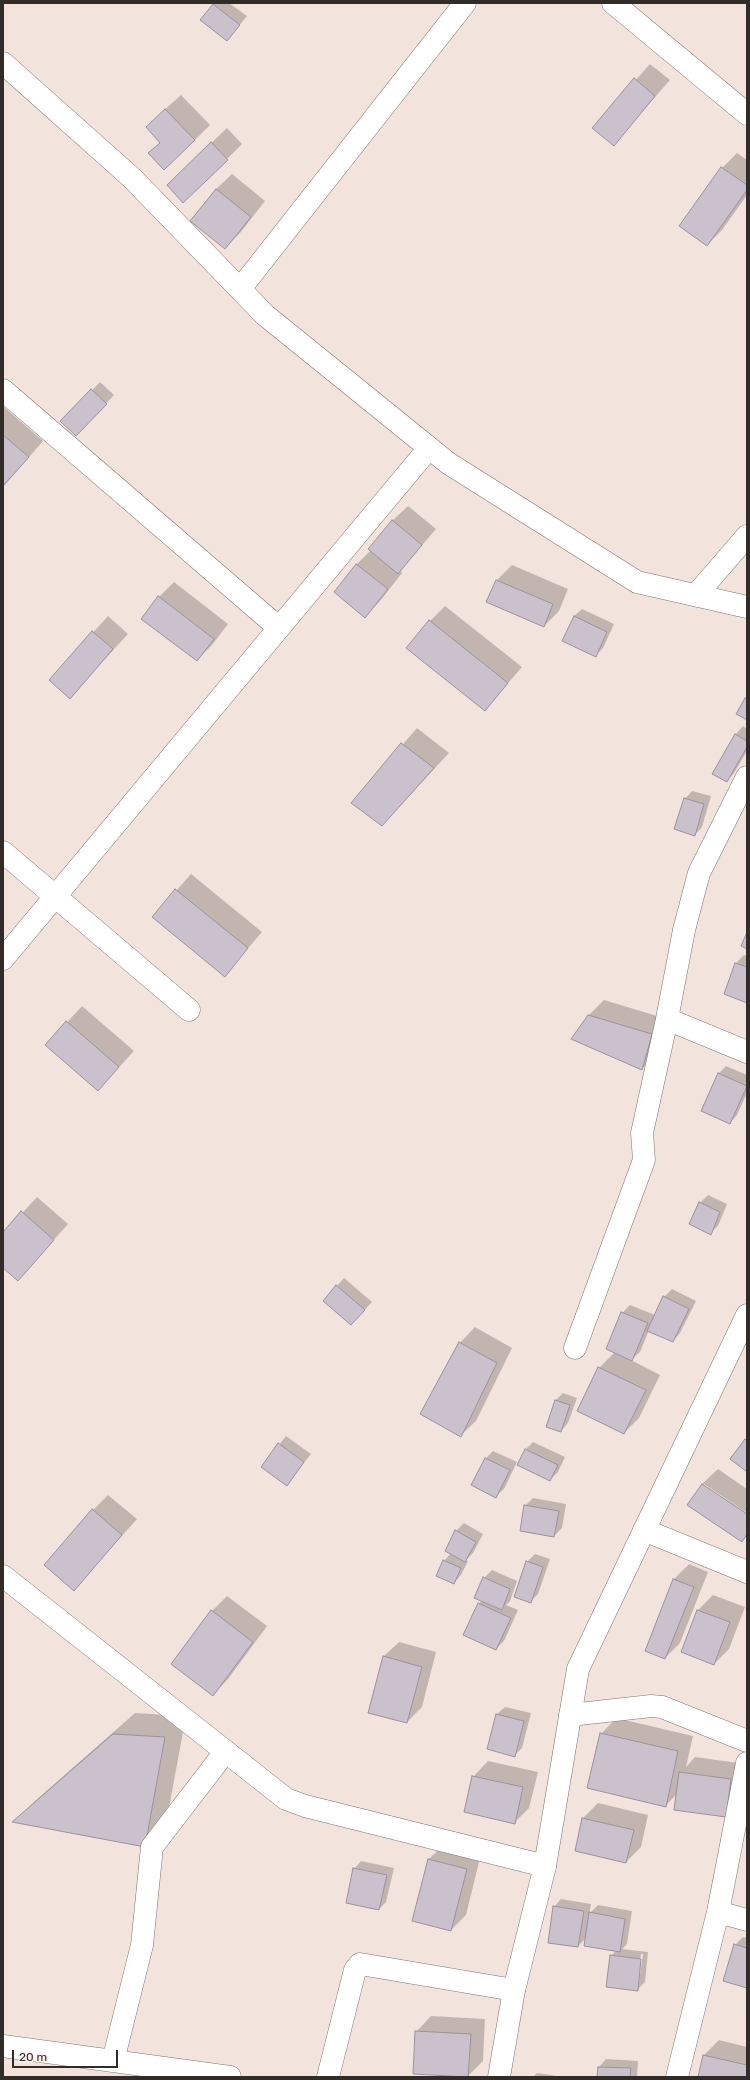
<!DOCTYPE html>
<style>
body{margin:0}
#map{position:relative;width:750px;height:2080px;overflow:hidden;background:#f3e3dd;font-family:Rubik,sans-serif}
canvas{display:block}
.frame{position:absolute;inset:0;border:4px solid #322c29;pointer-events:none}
.scale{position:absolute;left:12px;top:2050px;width:106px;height:18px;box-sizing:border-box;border:2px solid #322c29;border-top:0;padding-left:5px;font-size:12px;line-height:14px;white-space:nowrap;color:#322c29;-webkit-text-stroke:3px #fef1ec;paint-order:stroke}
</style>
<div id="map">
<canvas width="750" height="2080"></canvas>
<div class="frame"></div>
<div class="scale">20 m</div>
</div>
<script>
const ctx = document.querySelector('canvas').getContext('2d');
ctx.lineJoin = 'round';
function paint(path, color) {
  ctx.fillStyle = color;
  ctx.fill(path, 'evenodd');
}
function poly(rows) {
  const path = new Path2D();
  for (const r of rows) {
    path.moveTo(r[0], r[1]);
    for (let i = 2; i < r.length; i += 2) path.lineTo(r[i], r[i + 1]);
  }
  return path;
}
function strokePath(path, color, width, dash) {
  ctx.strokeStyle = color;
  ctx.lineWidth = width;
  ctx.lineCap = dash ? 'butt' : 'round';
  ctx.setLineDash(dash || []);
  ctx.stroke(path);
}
paint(poly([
 [215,3,229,3,247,16,227,40,213,5],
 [650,64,670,80,614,144,594,127],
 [181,95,210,125,195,140,162,112],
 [227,128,242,144,227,159,183,170],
 [737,153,747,160,747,195,722,230,707,245,722,168],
 [232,174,265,201,240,233,225,248,191,221,216,189],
 [100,382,114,395,84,427,62,421],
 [4,407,43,441,3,487,3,408],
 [408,506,436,529,400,571,402,573,380,601,365,616,335,592,357,564,371,550,392,521],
 [512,565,568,589,559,611,544,626,488,602,497,580],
 [174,582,228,624,212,645,197,660,159,597],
 [445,606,522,667,485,710,430,621],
 [582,609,614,624,603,648,595,656,574,616],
 [108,616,128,634,70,697,50,680],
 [743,726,747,729,747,751,734,773,727,781,713,773,736,734],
 [417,728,449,753,382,825,352,803],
 [692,791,711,796,702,827,695,835,685,799],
 [191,874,262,932,225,975,153,917],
 [744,955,747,956,747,1002,725,994,736,963],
 [604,1000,667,1019,657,1054,642,1069,588,1016],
 [82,1006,134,1051,98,1090,46,1045],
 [726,1066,747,1075,747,1093,737,1115,730,1123,719,1073],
 [708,1195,727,1204,718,1226,710,1233,700,1203],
 [37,1197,68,1224,18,1280,3,1267,3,1234],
 [344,1278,372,1302,359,1316,337,1286],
 [672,1289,696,1301,680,1333,673,1341,649,1330,640,1352,631,1360,660,1375,639,1418,624,1433,578,1411,599,1368,615,1352,622,1313,630,1305,655,1315,664,1297],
 [475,1327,512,1348,476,1421,460,1436,460,1343],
 [563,1393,577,1398,568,1423,561,1431,556,1400],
 [286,1436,311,1454,287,1484,262,1467],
 [533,1442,565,1457,558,1472,550,1480,525,1450],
 [493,1451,517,1462,504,1489,496,1496,473,1484,486,1458],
 [718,1469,747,1489,747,1513,704,1484,704,1486,747,1515,747,1535,741,1541,688,1505,702,1484],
 [108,1495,137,1519,74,1589,93,1510],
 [533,1498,566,1504,562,1528,554,1536,525,1506],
 [464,1523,483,1534,473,1553,466,1560,468,1561,461,1575,454,1583,444,1561,451,1553,456,1531],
 [535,1554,550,1559,538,1594,530,1602,527,1562],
 [689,1564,708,1572,680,1643,665,1658,646,1650,674,1579],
 [492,1570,517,1581,510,1601,506,1605,518,1610,504,1641,496,1649,479,1604,482,1600,484,1578],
 [713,1595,745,1607,729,1649,714,1664,698,1610],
 [227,1596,267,1626,228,1679,213,1695,212,1611],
 [399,1642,436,1652,422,1707,407,1722,383,1657],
 [505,1707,531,1713,522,1748,514,1756,497,1714],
 [135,1713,186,1716,166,1824,145,1846,14,1822,35,1801],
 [616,1718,693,1736,686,1767,695,1757,745,1764,725,1816,677,1794,665,1806,601,1734],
 [488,1761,538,1772,529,1808,514,1823,473,1777],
 [598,1803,648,1815,641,1847,626,1862,583,1818],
 [444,1844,481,1854,466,1915,451,1930,413,1920,429,1859],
 [361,1861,394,1868,386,1902,379,1909,354,1869],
 [561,1899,591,1904,589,1914,598,1905,632,1911,627,1944,622,1949,648,1952,645,1982,637,1990,611,1956,616,1951,586,1938,578,1946,554,1907],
 [641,1954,643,1954,639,1983,637,1983],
 [743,1937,747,1938,747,1987,735,1945],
 [431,2016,485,2019,483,2061,468,2076,416,2032],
 [719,2040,747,2047,747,2077,699,2077,704,2055],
 [606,2059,638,2061,637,2077,598,2077,599,2067],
 [537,2073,564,2077,533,2077]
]), '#0003');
const building = poly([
 [213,4,240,25,227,41,200,20,213,4],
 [634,78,655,96,614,146,592,128,634,78],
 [165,109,195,140,164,170,148,153,160,143,146,127,165,109],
 [211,142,228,160,183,203,167,185,211,142],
 [721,167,747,185,747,190,707,246,679,226,721,167],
 [216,189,251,217,225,249,190,221,216,189],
 [91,389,107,404,76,436,60,421,91,389],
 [3,435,29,457,3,486,3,435],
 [392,520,422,545,398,574,368,549,392,520],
 [356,564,388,589,365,618,334,592,356,564],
 [496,580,553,604,544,627,486,602,496,580],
 [158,596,214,639,197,661,141,619,158,596],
 [574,616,607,632,596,657,562,641,574,616],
 [429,620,508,683,485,711,406,648,429,620],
 [92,631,113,649,70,699,49,680,92,631],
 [745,698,747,699,747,720,736,714,745,698],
 [735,734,747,741,747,747,727,782,712,774,735,734],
 [401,743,434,768,382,826,351,803,401,743],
 [684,798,704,804,695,836,674,829,684,798],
 [175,889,248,948,225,977,152,917,175,889],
 [747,932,747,949,741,946,747,932],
 [735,963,747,967,747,1003,724,994,735,963],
 [588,1015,652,1034,642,1070,571,1039,588,1015],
 [66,1021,119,1067,98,1091,45,1045,66,1021],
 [718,1073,747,1086,730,1124,701,1111,718,1073],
 [699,1202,720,1212,711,1235,689,1224,699,1202],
 [21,1211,54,1240,18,1281,3,1268,3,1232,21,1211],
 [336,1285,365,1310,351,1325,323,1301,336,1285],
 [663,1296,689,1309,673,1342,647,1331,663,1296],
 [621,1312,648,1323,632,1361,606,1349,621,1312],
 [459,1342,497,1363,461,1437,420,1414,459,1342],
 [598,1367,646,1390,624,1434,577,1411,598,1367],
 [555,1400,570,1405,561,1432,546,1427,555,1400],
 [745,1439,747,1441,747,1472,730,1459,745,1439],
 [278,1443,304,1462,287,1486,261,1467,278,1443],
 [525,1449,558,1465,550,1481,517,1465,525,1449],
 [485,1458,510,1470,496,1498,471,1485,485,1458],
 [702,1484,747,1514,747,1534,742,1542,687,1505,702,1484],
 [524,1505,559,1511,554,1537,520,1531,524,1505],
 [92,1509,122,1535,74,1591,44,1565,92,1509],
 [455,1530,476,1542,465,1562,445,1551,455,1530],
 [443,1560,461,1568,454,1584,436,1576,443,1560],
 [526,1561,543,1567,531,1603,514,1597,526,1561],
 [483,1577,510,1589,502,1610,474,1598,483,1577],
 [673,1579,694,1587,665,1659,645,1651,673,1579],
 [478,1603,511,1618,496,1650,463,1635,478,1603],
 [211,1610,253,1642,213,1696,171,1664,211,1610],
 [697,1610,730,1622,714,1665,681,1652,697,1610],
 [383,1656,422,1667,407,1723,368,1713,383,1656],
 [496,1714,524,1721,515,1757,487,1749,496,1714],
 [600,1733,678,1751,666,1807,587,1788,600,1733],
 [113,1734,165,1737,145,1847,12,1822,113,1734],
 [679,1772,731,1779,726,1817,674,1810,679,1772],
 [472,1776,523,1787,515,1824,464,1812,472,1776],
 [582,1818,634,1830,626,1863,575,1851,582,1818],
 [428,1859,467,1869,451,1931,412,1921,428,1859],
 [353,1868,387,1875,379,1910,346,1903,353,1868],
 [553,1906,584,1911,578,1947,548,1943,553,1906],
 [589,1912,625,1919,620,1952,584,1946,589,1912],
 [734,1944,747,1948,747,1988,723,1981,734,1944],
 [610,1955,641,1959,638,1991,606,1987,610,1955],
 [415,2031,471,2034,468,2077,413,2074,415,2031],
 [703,2055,747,2065,747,2077,698,2077,703,2055],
 [598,2067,631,2068,630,2077,597,2077,598,2067]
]);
paint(building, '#cbc1cd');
strokePath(building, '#9a919c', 1);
const minor = poly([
 [613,3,747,114],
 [240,289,465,3],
 [3,390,279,628],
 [696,595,747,536],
 [3,852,189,1010],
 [3,959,429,448],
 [667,1019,747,1052],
 [575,1348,644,1160,642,1133,667,1019,684,930,699,873,747,777],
 [644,1530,747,1572],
 [3,1576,286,1799,305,1806,545,1866],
 [570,1715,651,1706,662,1707,747,1741],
 [718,1912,747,1920],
 [3,2046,230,2077],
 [113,2061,142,1945,152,1847,225,1752],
 [328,2077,355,1970,360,1964,514,1990],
 [677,2077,718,1912,747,1763]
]);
const tertiary = poly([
 [3,63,132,178,265,315,448,463,637,582,747,607],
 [499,2077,514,1990,545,1866,578,1669,747,1315]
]);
strokePath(minor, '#81736e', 23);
strokePath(tertiary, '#81736e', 23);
strokePath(minor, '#fff', 22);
strokePath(tertiary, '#fff', 22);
</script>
